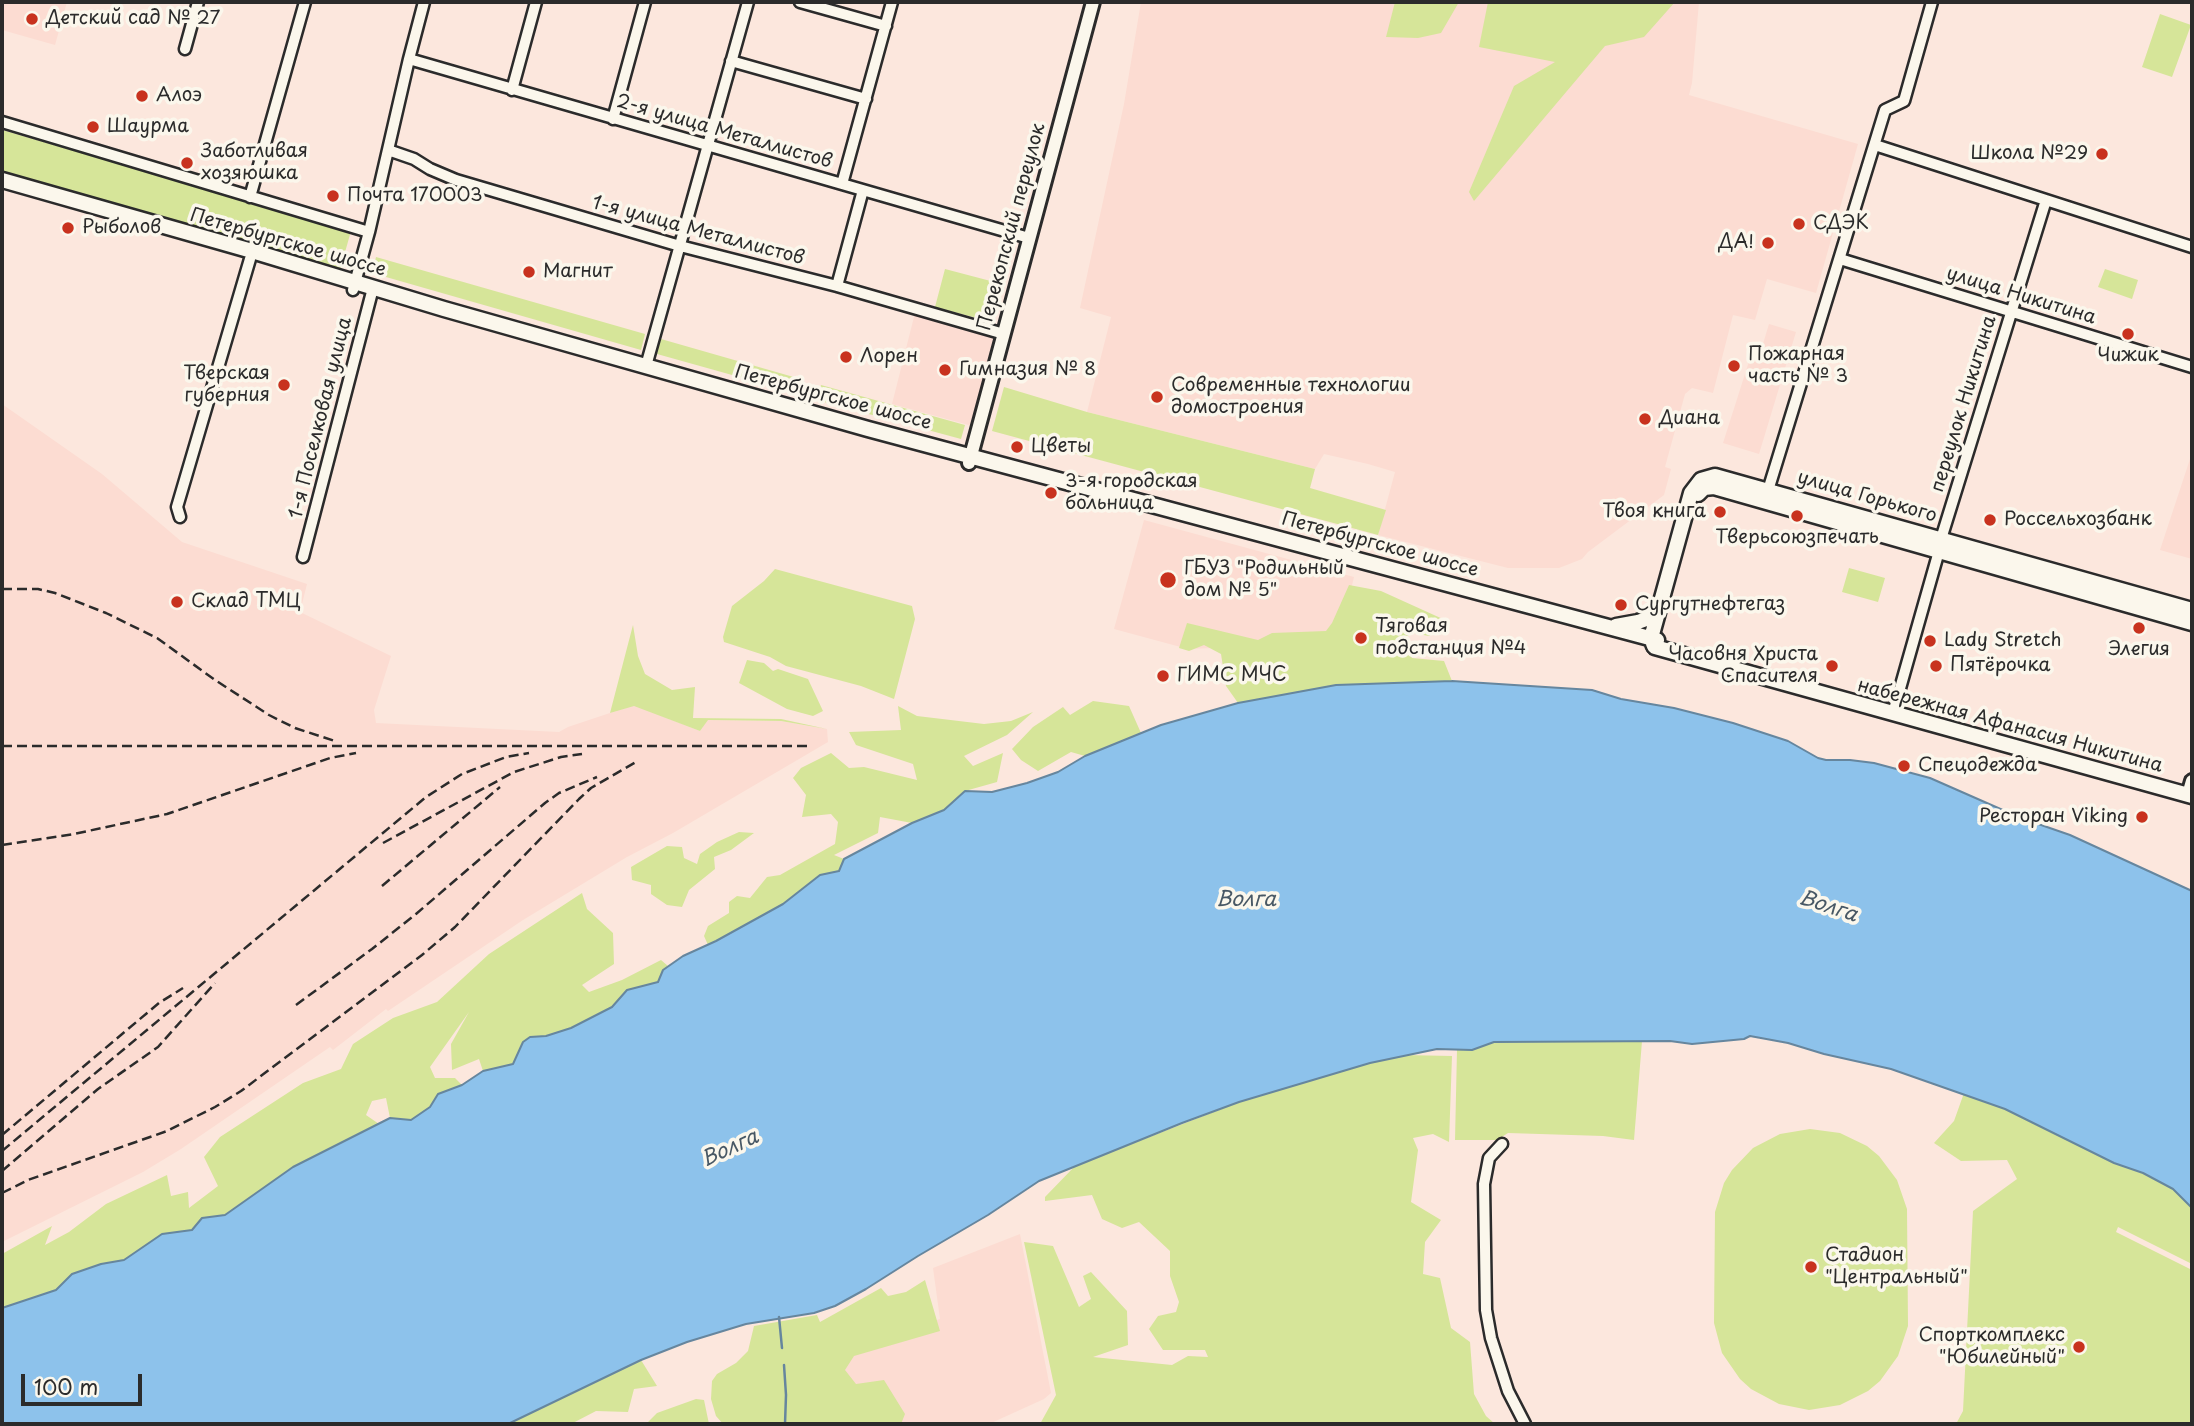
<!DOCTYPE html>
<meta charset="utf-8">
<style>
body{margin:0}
#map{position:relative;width:2194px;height:1426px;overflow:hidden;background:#fce7dd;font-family:"Playpen Sans",sans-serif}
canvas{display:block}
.frame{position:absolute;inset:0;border:4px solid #2b2b2b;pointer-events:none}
.scale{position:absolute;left:21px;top:1374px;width:121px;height:32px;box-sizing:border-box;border:4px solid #2b2b2b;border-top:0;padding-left:9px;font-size:21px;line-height:24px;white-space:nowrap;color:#2b2b2b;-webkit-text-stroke:5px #fbf7ec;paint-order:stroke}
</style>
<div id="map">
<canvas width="2194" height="1426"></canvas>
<div class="frame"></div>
<div class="scale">100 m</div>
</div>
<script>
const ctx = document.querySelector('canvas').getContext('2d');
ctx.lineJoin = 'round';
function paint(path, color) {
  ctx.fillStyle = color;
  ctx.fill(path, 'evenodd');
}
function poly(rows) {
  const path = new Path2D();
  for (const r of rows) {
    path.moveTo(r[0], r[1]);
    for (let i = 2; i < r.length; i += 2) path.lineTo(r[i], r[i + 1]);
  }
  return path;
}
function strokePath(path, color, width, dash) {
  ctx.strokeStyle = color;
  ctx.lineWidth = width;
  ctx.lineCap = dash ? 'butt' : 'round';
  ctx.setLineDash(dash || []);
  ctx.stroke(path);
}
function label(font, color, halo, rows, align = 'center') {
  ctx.font = font + ' "Playpen Sans",sans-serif';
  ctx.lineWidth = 7;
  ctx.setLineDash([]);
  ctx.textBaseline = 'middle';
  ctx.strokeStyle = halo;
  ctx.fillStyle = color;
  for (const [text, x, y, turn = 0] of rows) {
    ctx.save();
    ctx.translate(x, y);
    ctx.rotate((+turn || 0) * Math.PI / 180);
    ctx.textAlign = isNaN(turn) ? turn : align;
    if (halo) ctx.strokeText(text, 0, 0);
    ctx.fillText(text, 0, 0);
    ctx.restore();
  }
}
paint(poly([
 [4,2,67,2,55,45,2,30],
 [1141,2,1699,2,1692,83,1689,95,1858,144,1816,293,1767,279,1755,320,1733,315,1713,393,1692,388,1685,394,1665,467,1671,469,1664,495,1588,552,1582,559,1559,568,1508,568,1378,535,1395,472,1368,464,1324,454,1315,469,1087,412,1111,317,1080,308,1124,104],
 [915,313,999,337,976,427,892,404],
 [1769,324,1796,332,1759,454,1723,443,1752,352,1762,347],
 [2,404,102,474,182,542,307,584,300,612,391,656,374,710,376,723,559,732,568,727,634,705,700,731,707,720,781,721,827,729,828,742,673,833,627,857,523,920,388,1011,386,1009,333,1050,330,1047,181,1149,143,1172,2,1242],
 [2192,453,2192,559,2160,550],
 [1144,520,1354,577,1338,643,1188,649,1114,629],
 [1020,1234,1051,1393,1044,1399,989,1424,901,1424,811,1361,940,1319,933,1268]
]), '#fcdcd2');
paint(poly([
 [1395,2,1459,2,1441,33,1418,38,1386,37],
 [1488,2,1675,2,1644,37,1605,46,1474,201,1469,192,1514,86,1555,62,1479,47],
 [2160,14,2191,25,2172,77,2142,67],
 [2,130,351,231,340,270,2,172],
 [376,257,645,334,641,350,372,273],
 [945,269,1002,284,992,322,935,307],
 [2105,269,2138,280,2132,299,2098,287],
 [661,339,804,380,800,394,657,354],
 [821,385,965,425,961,439,817,400],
 [1004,387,1087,412,1315,469,1310,488,1386,510,1378,535,992,431],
 [1849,568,1885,578,1878,602,1842,592],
 [775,569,912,606,915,619,894,699,861,686,786,666,770,657,724,642,723,637,732,606,764,581],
 [1349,585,1381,591,1445,620,1440,629,1429,636,1413,633,1401,639,1412,658,1444,661,1452,681,1336,685,1238,703,1226,686,1221,654,1204,645,1189,651,1179,648,1187,623,1258,640,1272,633,1326,631,1332,623],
 [633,625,638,656,645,674,672,690,695,687,693,718,781,719,827,729,781,721,708,720,700,731,634,706,610,713],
 [747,660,764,663,773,671,778,669,808,679,823,711,813,716,787,709,739,683],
 [1093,701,1129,706,1141,733,1085,756,1071,752,1038,771,1021,760,1012,749,1033,727,1063,707,1070,715],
 [898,706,917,716,984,724,1011,721,1033,712,1007,735,964,756,973,766,1003,753,997,782,965,791,944,810,912,823,880,817,878,833,834,855,844,859,839,871,820,875,783,904,708,945,704,936,708,926,729,913,729,902,737,896,750,898,767,877,780,875,835,844,838,822,831,814,802,817,806,795,793,778,801,768,831,753,849,768,864,767,917,780,913,764,856,745,849,732,901,730],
 [739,832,754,833,731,850,714,857,715,869,689,890,682,907,667,905,651,894,651,885,632,880,631,867,667,846,682,847,684,858,697,864,700,854,717,842],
 [582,893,587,909,613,933,614,964,582,985,589,992,622,980,661,960,668,966,663,970,658,982,627,990,612,1007,571,1028,546,1036,530,1038,523,1042,513,1064,483,1071,479,1059,452,1070,451,1044,469,1012,430,1067,435,1078,455,1078,462,1085,438,1094,430,1107,411,1120,390,1118,386,1098,372,1101,366,1115,379,1124,293,1167,225,1215,202,1219,192,1230,162,1235,124,1260,101,1264,72,1274,56,1290,2,1308,2,1254,52,1226,45,1245,69,1232,106,1204,167,1175,171,1196,188,1192,189,1208,218,1186,204,1157,220,1137,303,1083,341,1069,353,1044,393,1018,437,1002,489,954],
 [1560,1041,1642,1041,1634,1140,1603,1136,1508,1133,1497,1140,1455,1140,1457,1050,1472,1050,1493,1042],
 [1403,1055,1452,1056,1449,1142,1433,1134,1413,1138,1418,1150,1411,1202,1441,1220,1425,1242,1423,1274,1440,1278,1451,1328,1470,1342,1474,1394,1486,1416,1495,1424,1040,1424,1056,1395,1024,1242,1053,1246,1079,1307,1091,1299,1083,1276,1091,1272,1127,1311,1128,1345,1093,1357,1172,1365,1188,1356,1208,1357,1205,1350,1163,1350,1149,1329,1158,1316,1176,1312,1179,1302,1170,1276,1170,1251,1139,1222,1122,1228,1102,1219,1092,1195,1045,1201,1045,1197,1075,1166,1239,1102,1370,1063],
 [1964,1093,2005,1109,2113,1163,2143,1173,2173,1189,2192,1208,2192,1264,2118,1227,2116,1232,2192,1270,2192,1424,1956,1424,1963,1411,1973,1211,2017,1179,2007,1160,1961,1161,1934,1143,1954,1121],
 [1810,1129,1840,1133,1867,1146,1879,1156,1897,1180,1907,1209,1908,1326,1898,1356,1880,1381,1868,1391,1840,1405,1809,1410,1779,1404,1751,1389,1740,1379,1722,1353,1714,1323,1715,1212,1724,1183,1732,1170,1753,1148,1780,1134],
 [925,1280,940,1331,854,1356,845,1370,856,1384,884,1380,905,1414,901,1424,723,1424,716,1416,711,1399,712,1381,717,1374,736,1363,748,1351,754,1326,817,1315,820,1322,881,1288,888,1296,906,1292],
 [641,1360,657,1386,634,1389,628,1412,596,1411,571,1424,508,1424],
 [696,1399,704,1400,709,1424,646,1424,657,1413]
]), '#d6e599');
const water = poly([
 [1452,681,1592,690,1621,699,1674,708,1733,723,1788,741,1818,758,1826,760,1850,760,1874,763,1930,778,2021,818,2070,835,2192,891,2192,1208,2173,1189,2143,1173,2114,1163,2005,1109,1891,1069,1824,1054,1788,1043,1750,1036,1744,1039,1692,1044,1670,1041,1494,1042,1472,1050,1437,1049,1370,1063,1239,1102,1182,1123,1039,1181,988,1215,918,1256,866,1289,835,1306,814,1313,746,1324,687,1342,641,1360,508,1424,2,1424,2,1308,56,1290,72,1274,101,1264,124,1260,162,1234,192,1230,202,1218,225,1215,293,1167,390,1118,411,1120,430,1107,438,1094,462,1085,483,1071,513,1064,523,1042,530,1037,546,1036,571,1028,612,1007,627,990,658,982,663,970,683,956,716,941,783,904,820,875,839,871,844,859,912,823,944,810,965,791,992,792,1027,783,1058,772,1085,756,1161,725,1238,703,1336,685,1452,681]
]);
paint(water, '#8dc2eb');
strokePath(water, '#66869e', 2);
strokePath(poly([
 [779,1317,782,1348],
 [784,1365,786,1395,785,1424]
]), '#66869e', 2.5);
const minor = poly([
 [800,2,886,26],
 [185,49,198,2],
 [409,59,1029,238],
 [731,61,866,99],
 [512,90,536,2],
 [613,119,645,2],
 [2,122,369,232],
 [1875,145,2192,247],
 [388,150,414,159,430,169,456,180,680,246,837,286,1004,334],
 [842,184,892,2],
 [250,197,305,2],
 [1840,259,2192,367],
 [837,286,863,190],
 [353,290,369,232,409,59,424,2],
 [646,366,748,2],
 [1766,497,1885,110,1904,101,1932,2],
 [180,517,177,507,250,259],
 [1941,539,2046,200],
 [303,557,373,288],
 [1895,706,1939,551],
 [1502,1144,1489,1158,1484,1184,1486,1310,1491,1338,1508,1391,1525,1424]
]);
const tertiary = poly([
 [969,463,1093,2],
 [2188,795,2192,781]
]);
const secondary = poly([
 [1655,647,2192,796]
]);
const primary = poly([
 [2,180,252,251,444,309,868,429,1657,640],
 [1698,494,1704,488,1714,487,2192,623],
 [1616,626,1638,622,1657,615],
 [1654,646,1651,638,1691,493,1701,480,1715,476,2192,610]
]);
strokePath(minor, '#2b2b2b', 15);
strokePath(tertiary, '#2b2b2b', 18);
strokePath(secondary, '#2b2b2b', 19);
strokePath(primary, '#2b2b2b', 19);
strokePath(minor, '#fbf7ec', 10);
strokePath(tertiary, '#fbf7ec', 12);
strokePath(secondary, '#fbf7ec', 14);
strokePath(primary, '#fbf7ec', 14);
strokePath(poly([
 [2,589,38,589,55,593,106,613,157,638,215,680,269,715,295,728,335,741],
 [2,746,810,746],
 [383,843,514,772,561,757,582,754],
 [2,845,74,834,167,814,330,758,356,753],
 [382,886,500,787],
 [296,1005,372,949,416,914,545,803,559,793,597,777],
 [2,1135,159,1003,183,988],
 [2,1151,426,797,462,774,506,757,529,753],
 [2,1171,98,1089,158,1047,215,983],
 [2,1193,28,1180,167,1131,215,1107,241,1091,422,955,455,927,579,799,591,788,636,762]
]), '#2b2b2b', 2.5, [10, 5]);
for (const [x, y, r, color] of [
 [32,19,7,"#c8321e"],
 [142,96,7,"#c8321e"],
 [93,127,7,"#c8321e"],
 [2102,154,7,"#c8321e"],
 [187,163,7,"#c8321e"],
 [333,196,7,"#c8321e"],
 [1799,224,7,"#c8321e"],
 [68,228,7,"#c8321e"],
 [1768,243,7,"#c8321e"],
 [529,272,7,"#c8321e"],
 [2128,334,7,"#c8321e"],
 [846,357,7,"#c8321e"],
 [1734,366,7,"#c8321e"],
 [945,370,7,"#c8321e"],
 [284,385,7,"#c8321e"],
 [1157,397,7,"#c8321e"],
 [1645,419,7,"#c8321e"],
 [1017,447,7,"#c8321e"],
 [1051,493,7,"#c8321e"],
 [1720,512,7,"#c8321e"],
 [1797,516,7,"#c8321e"],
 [1990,520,7,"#c8321e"],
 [1168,580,9,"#c8321e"],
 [177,602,7,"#c8321e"],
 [1621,605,7,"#c8321e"],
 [2139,628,7,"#c8321e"],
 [1361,638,7,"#c8321e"],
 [1930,641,7,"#c8321e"],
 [1832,666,7,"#c8321e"],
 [1936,666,7,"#c8321e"],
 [1163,676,7,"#c8321e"],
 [1904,766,7,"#c8321e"],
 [2142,817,7,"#c8321e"],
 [1811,1267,7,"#c8321e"],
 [2079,1347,7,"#c8321e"]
]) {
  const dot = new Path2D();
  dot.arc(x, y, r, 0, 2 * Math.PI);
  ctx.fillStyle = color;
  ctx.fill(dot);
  strokePath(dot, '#fbf7ec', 2.5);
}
label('19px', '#2b2b2b', '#fbf7ec', [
 ["Детский сад № 27",46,19],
 ["Алоэ",156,96],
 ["Шаурма",107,127],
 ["Заботливая",201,152],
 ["хозяюшка",201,174],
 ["Школа №29",2088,154,"right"],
 ["Почта 170003",347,196],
 ["СДЭК",1813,224],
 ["Рыболов",82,228],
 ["ДА!",1754,243,"right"],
 ["Магнит",543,272],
 ["Пожарная",1748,355],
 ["часть № 3",1748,377],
 ["Чижик",2128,356,"center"],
 ["Лорен",860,357],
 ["Гимназия № 8",959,370],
 ["Тверская",270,374,"right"],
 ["губерния",270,396,"right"],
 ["Современные технологии",1171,386],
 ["домостроения",1171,408],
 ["Диана",1659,419],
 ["Цветы",1031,447],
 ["3-я городская",1065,482],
 ["больница",1065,504],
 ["Твоя книга",1706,512,"right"],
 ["Россельхозбанк",2004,520],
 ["Тверьсоюзпечать",1797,538,"center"],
 ["ГБУЗ \"Родильный",1184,569],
 ["дом № 5\"",1184,591],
 ["Склад ТМЦ",191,602],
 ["Сургутнефтегаз",1635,605],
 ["Тяговая",1375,627],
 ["подстанция №4",1375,649],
 ["Lady Stretch",1944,641],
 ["Элегия",2139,650,"center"],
 ["Часовня Христа",1818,655,"right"],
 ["Спасителя",1818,677,"right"],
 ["Пятёрочка",1950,666],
 ["ГИМС МЧС",1177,676],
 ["Спецодежда",1918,766],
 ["Ресторан Viking",2128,817,"right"],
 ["Стадион",1825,1256],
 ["\"Центральный\"",1825,1278],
 ["Спорткомплекс",2065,1336,"right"],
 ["\"Юбилейный\"",2065,1358,"right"]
], 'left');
label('19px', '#2b2b2b', '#fbf7ec', [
 ["2-я улица Металлистов",724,132,16],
 ["Перекопский переулок",1012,227,-75],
 ["1-я улица Металлистов",698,231,15],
 ["Петербургское шоссе",288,243,16],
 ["улица Никитина",2021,296,17],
 ["Петербургское шоссе",833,398,15],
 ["переулок Никитина",1964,404,-73],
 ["1-я Поселковая улица",321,418,-76],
 ["улица Горького",1867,497,16],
 ["Петербургское шоссе",1380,545,15],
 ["набережная Афанасия Никитина",2010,726,15]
]);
label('italic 21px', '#485865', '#fbf7ec', [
 ["Волга",1246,900],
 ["Волга",1828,907,18],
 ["Волга",730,1149,-25]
]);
</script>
